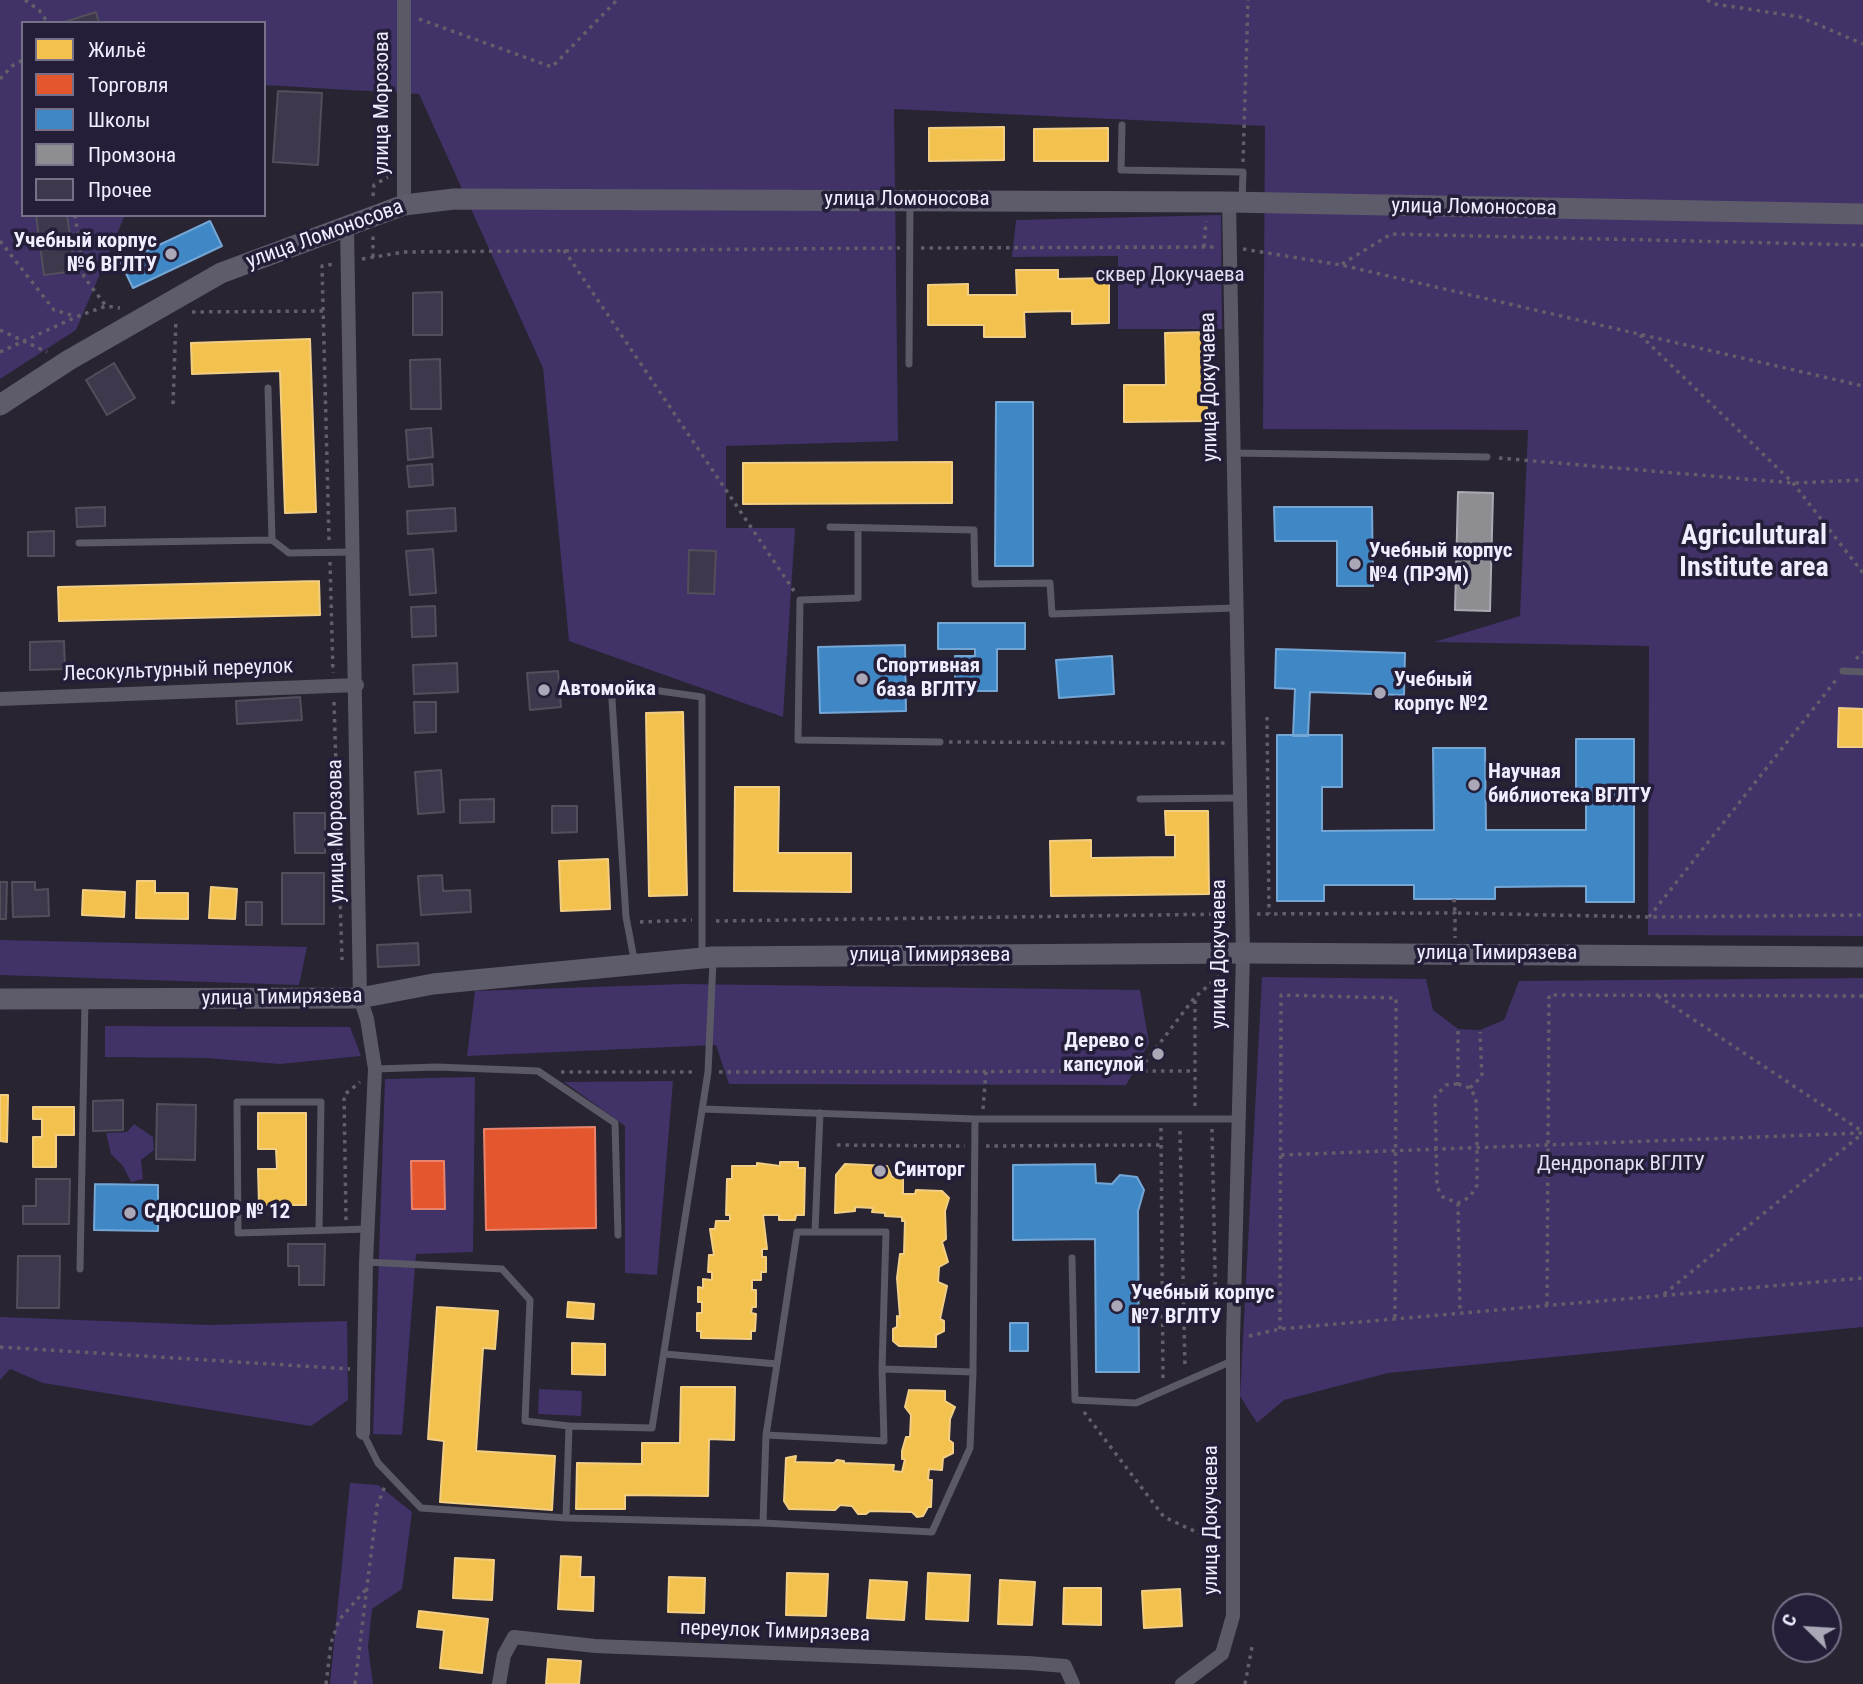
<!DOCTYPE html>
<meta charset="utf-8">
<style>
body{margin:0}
#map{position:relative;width:1863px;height:1684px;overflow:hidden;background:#282432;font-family:"Roboto Condensed",sans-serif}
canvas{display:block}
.legend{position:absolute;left:21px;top:21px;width:245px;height:196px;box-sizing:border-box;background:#241e38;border:2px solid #767188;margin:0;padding:9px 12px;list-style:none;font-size:21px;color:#f0edff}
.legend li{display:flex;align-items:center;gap:14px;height:35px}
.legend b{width:35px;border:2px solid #767188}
.north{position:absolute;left:1772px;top:1593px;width:70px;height:70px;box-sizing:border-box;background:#241e38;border:2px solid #767188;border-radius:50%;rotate:294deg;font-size:19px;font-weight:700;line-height:28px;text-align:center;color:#f0edff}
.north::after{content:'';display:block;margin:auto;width:24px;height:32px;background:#aaa7b7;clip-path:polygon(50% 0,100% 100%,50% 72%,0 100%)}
</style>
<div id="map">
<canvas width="1863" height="1684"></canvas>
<ul class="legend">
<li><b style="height:19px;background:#f2c14e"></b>Жильё</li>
<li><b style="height:19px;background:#e4572e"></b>Торговля</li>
<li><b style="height:19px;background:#3f88c5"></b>Школы</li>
<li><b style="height:19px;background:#8d8d92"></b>Промзона</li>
<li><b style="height:19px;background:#3f384d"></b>Прочее</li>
</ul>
<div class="north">С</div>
</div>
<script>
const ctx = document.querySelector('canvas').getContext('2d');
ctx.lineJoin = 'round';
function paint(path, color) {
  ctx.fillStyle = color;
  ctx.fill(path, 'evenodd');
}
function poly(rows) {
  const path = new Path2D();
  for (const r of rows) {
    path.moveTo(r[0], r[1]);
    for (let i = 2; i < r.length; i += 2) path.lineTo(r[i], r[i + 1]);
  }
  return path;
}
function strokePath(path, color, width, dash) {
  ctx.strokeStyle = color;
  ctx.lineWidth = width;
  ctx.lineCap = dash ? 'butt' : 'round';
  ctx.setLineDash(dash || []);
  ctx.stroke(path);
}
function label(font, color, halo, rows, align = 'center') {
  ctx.font = font + ' "Roboto Condensed",sans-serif';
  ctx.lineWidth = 7;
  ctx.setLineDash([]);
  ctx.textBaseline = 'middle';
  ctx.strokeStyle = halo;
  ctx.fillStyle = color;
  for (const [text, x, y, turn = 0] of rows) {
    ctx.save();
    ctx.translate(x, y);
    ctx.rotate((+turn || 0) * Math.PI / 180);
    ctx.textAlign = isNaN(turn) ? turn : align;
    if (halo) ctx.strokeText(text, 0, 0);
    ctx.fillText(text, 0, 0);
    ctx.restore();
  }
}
paint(poly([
 [0,0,1863,0,1863,936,1648,935,1649,646,1434,642,1520,616,1528,430,1263,429,1265,126,894,109,898,441,726,446,726,528,795,528,783,717,569,641,543,368,419,94,264,85,264,23,23,23,23,215,125,215,76,330,0,379],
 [1221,215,1222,329,1118,329,1118,256,1012,257,1016,220],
 [0,940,307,947,299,985,0,975],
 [1262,977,1426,979,1433,1010,1458,1029,1480,1030,1504,1020,1519,981,1863,978,1863,1327,1388,1373,1284,1400,1257,1423,1240,1396],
 [683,984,1140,990,1149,1043,1126,1085,729,1084,716,1045,467,1056,475,991],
 [105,1026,350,1027,361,1056,280,1064,206,1058,105,1057],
 [475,1077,473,1252,416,1254,402,1435,373,1434,385,1079],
 [673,1081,657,1275,625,1273,625,1126,564,1082],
 [134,1124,153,1137,154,1150,141,1160,143,1179,131,1182,123,1166,111,1154,106,1133,127,1132],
 [0,1317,210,1325,347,1321,348,1400,311,1426,43,1383,10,1369,0,1380],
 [539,1389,582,1391,581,1416,538,1414],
 [350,1483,378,1485,412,1512,402,1589,372,1609,368,1647,373,1684,330,1684]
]), '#413268');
const homes = poly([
 [1004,127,1004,160,929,161,929,128,1004,127],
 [1108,128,1108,161,1034,161,1034,129,1108,128],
 [1016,270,1058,270,1058,279,1109,278,1109,323,1072,324,1072,311,1024,312,1025,337,984,337,984,325,928,325,928,285,968,284,968,295,1017,295,1016,270],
 [1206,332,1207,421,1124,422,1124,385,1166,385,1165,333,1206,332],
 [310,339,316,512,285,513,280,371,192,374,191,343,310,339],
 [952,462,952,503,743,504,743,463,952,462],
 [319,581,320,615,59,621,58,587,319,581],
 [1839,708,1863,709,1863,747,1838,747,1839,708],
 [683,712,687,895,649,896,646,713,683,712],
 [735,787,779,787,778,853,851,853,851,892,734,891,735,787],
 [1165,811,1208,811,1209,894,1051,896,1050,841,1091,840,1091,858,1175,857,1175,835,1166,835,1165,811],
 [608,859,610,909,561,911,559,861,608,859],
 [137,881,155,881,155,893,188,893,188,919,136,918,137,881],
 [211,887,237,889,235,919,209,918,211,887],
 [83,890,125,892,124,917,82,915,83,890],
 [0,1095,8,1095,7,1142,0,1141,0,1095],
 [33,1107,74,1107,74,1135,56,1135,56,1167,33,1167,33,1137,42,1137,42,1119,33,1119,33,1107],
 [258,1113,306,1113,306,1205,259,1205,258,1169,277,1169,276,1149,258,1149,258,1113],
 [780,1162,798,1162,798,1168,805,1168,804,1215,796,1215,795,1220,779,1220,779,1215,763,1215,767,1249,762,1249,762,1257,766,1257,766,1272,761,1272,761,1280,752,1280,752,1290,756,1290,756,1307,752,1307,751,1313,756,1314,755,1331,751,1331,751,1339,701,1338,701,1331,697,1331,697,1313,702,1313,702,1302,698,1302,698,1287,703,1288,703,1279,712,1280,712,1272,708,1272,709,1255,714,1255,710,1229,715,1229,716,1221,730,1221,730,1215,726,1215,727,1179,732,1179,732,1166,757,1166,757,1163,780,1166,780,1162],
 [845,1164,887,1166,892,1177,903,1177,903,1194,915,1194,916,1190,942,1191,949,1198,945,1211,946,1239,942,1242,948,1262,939,1267,938,1282,947,1286,940,1319,944,1321,944,1331,936,1335,936,1347,899,1346,893,1341,893,1329,897,1327,897,1316,900,1317,897,1278,900,1254,904,1254,905,1221,902,1221,902,1217,885,1216,885,1213,872,1212,873,1208,855,1207,855,1211,835,1213,836,1175,845,1164],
 [568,1302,594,1304,593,1319,567,1317,568,1302],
 [437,1307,498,1311,495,1349,483,1348,476,1451,555,1456,552,1510,440,1502,444,1441,428,1439,437,1307],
 [572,1343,605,1344,605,1375,572,1374,572,1343],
 [681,1387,735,1387,734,1440,709,1439,708,1496,625,1495,625,1509,576,1509,577,1463,642,1464,642,1443,680,1443,681,1387],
 [909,1390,945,1391,945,1401,955,1407,950,1419,949,1440,953,1443,953,1453,943,1458,942,1470,929,1469,928,1480,932,1480,931,1507,928,1507,923,1516,917,1517,912,1512,870,1511,866,1514,858,1514,852,1506,840,1505,835,1510,789,1509,784,1501,786,1458,796,1456,795,1462,834,1463,837,1460,844,1461,844,1463,894,1465,893,1471,902,1472,905,1459,902,1459,902,1451,906,1437,910,1437,911,1415,905,1407,909,1390],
 [561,1556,581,1557,580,1577,594,1577,593,1611,558,1609,561,1556],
 [455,1558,494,1560,492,1600,453,1598,455,1558],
 [787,1573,828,1574,826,1616,786,1615,787,1573],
 [928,1573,970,1575,968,1621,926,1619,928,1573],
 [669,1577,705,1578,704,1613,668,1612,669,1577],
 [870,1580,907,1582,904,1620,867,1618,870,1580],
 [1000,1580,1035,1582,1032,1625,998,1624,1000,1580],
 [1064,1588,1101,1588,1101,1625,1063,1624,1064,1588],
 [1180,1589,1182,1626,1144,1628,1142,1591,1180,1589],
 [419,1611,488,1619,482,1673,440,1668,444,1630,417,1627,419,1611],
 [548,1659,581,1661,579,1684,546,1684,548,1659]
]);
paint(homes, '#f2c14e');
strokePath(homes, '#f1ce83', 2);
const shops = poly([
 [595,1127,596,1228,486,1230,484,1129,595,1127],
 [411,1161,444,1161,445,1209,412,1209,411,1161]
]);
paint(shops, '#e4572e');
strokePath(shops, '#e8846d', 2);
const schools = poly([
 [210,221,222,246,133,288,121,263,210,221],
 [996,402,1033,402,1033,566,995,566,996,402],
 [1274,507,1372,507,1373,586,1337,586,1337,541,1275,541,1274,507],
 [938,623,1025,623,1025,649,997,649,997,691,955,691,955,656,975,656,975,649,938,649,938,623],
 [905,645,906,711,820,713,818,647,905,645],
 [1276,649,1405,653,1404,695,1310,692,1308,736,1293,736,1295,689,1275,688,1276,649],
 [1112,656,1114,694,1059,698,1056,660,1112,656],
 [1277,735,1342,735,1342,787,1322,787,1322,831,1434,830,1433,748,1485,748,1486,830,1586,830,1586,788,1576,788,1576,739,1634,739,1634,902,1586,902,1586,886,1495,887,1495,899,1414,899,1414,885,1324,885,1324,901,1277,901,1277,735],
 [1095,1164,1096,1183,1112,1184,1120,1175,1137,1177,1144,1190,1138,1211,1139,1372,1096,1372,1095,1239,1013,1240,1013,1165,1095,1164],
 [95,1184,158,1185,158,1231,94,1230,95,1184],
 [1010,1323,1028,1323,1028,1351,1010,1351,1010,1323]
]);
paint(schools, '#3f88c5');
strokePath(schools, '#74a6d6', 2);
const industry = poly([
 [1458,492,1493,493,1490,611,1455,610,1458,492]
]);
paint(industry, '#8d8d92');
strokePath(industry, '#abaab3', 2);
const building = poly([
 [96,12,99,23,64,23,64,22,96,12],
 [278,91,322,93,318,165,273,162,278,91],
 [36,215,67,215,75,271,44,275,36,215],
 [442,292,442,335,413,335,413,293,442,292],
 [440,359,441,409,411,409,410,360,440,359],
 [114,363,135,398,107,415,86,380,114,363],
 [431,428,433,457,408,460,406,430,431,428],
 [432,464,433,485,409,487,407,466,432,464],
 [105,507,105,526,77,527,76,508,105,507],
 [455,508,456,531,408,534,407,511,455,508],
 [54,531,54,556,28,556,28,532,54,531],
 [433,549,436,593,410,595,406,551,433,549],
 [689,550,716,551,714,594,688,593,689,550],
 [435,606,436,636,412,637,411,607,435,606],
 [64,641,65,669,30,670,30,642,64,641],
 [457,663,458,692,414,694,413,665,457,663],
 [558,671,561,707,530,710,527,673,558,671],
 [300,697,302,720,237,724,236,701,300,697],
 [414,702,436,702,436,732,415,733,414,702],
 [441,770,444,812,418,814,415,772,441,770],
 [494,799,494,822,460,823,460,800,494,799],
 [552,806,577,806,577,832,552,833,552,806],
 [294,813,325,813,325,853,295,853,294,813],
 [282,873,324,873,324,924,282,924,282,873],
 [442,875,443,891,470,890,471,912,421,915,418,876,442,875],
 [0,882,7,882,6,919,0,919,0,882],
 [12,882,35,882,35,890,48,889,49,916,13,917,12,882],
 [246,902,262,902,262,925,246,925,246,902],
 [418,943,419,965,378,967,377,945,418,943],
 [123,1100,123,1130,93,1131,93,1101,123,1100],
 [157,1104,196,1105,195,1160,156,1159,157,1104],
 [36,1179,70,1179,69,1224,23,1224,23,1206,36,1206,36,1179],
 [288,1244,325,1244,324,1285,299,1285,299,1266,288,1266,288,1244],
 [18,1256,60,1256,59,1308,17,1308,18,1256]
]);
paint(building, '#3f384d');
strokePath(building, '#524f5b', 2);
strokePath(poly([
 [25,0,39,10,48,23],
 [1707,0,1715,4,1800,17,1863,44],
 [419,19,552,67,617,0],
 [0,79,12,66,23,60],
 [1243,162,1248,0],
 [373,196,374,185,388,177],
 [75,215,84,277,106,306],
 [0,241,54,310,74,316],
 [1204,247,1206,221],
 [921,248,1215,247],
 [1243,249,1341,265,1863,386],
 [564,250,794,591],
 [373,257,373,235],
 [362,259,404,252,900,248],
 [1342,264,1391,234,1863,245],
 [192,312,323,311],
 [0,330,47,352],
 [1640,335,1793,483,1863,573],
 [0,352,76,317,106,306,120,308],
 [173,404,176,319],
 [1499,458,1793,483,1863,480],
 [329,540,322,266,334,264],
 [330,562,333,673],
 [1856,659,1863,652],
 [334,702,342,960],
 [1267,717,1269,914],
 [949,742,1225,743],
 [1454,899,1455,913,1649,917,1863,915],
 [1257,914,1455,913,1455,938],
 [1649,917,1836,680],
 [716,921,1228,914],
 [640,922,692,920],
 [1658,996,1863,1132],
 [1458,1031,1458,1084],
 [1140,1069,1195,997,1223,973],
 [561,1072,697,1072],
 [719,1072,1194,1071],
 [1458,1084,1470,1088,1476,1098,1477,1147,1477,1185,1470,1197,1458,1203,1443,1197,1437,1187,1435,1097,1446,1085,1458,1084],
 [1470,1088,1482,1076,1480,1032],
 [1195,1106,1195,999],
 [983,1109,986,1072],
 [1161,1128,1163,1380],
 [1212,1129,1216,1318],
 [1180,1131,1185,1369],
 [837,1145,965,1146],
 [986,1146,1161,1145],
 [1281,1155,1863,1133],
 [1458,1203,1460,1313],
 [346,1220,344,1095,360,1082],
 [1664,1294,1862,1134],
 [1547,1305,1549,995,1863,996],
 [1280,1329,1281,995,1396,998,1395,1319],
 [1249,1336,1280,1329,1863,1278],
 [0,1347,350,1369],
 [1084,1412,1164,1517,1205,1536,1217,1536],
 [326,1684,331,1643,339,1620,368,1587],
 [355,1684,377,1506,385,1486],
 [1245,1684,1252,1647]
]), '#625f6a', 3.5, [3.5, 5]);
strokePath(poly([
 [1122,125,1121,170,1243,172,1242,201],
 [909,364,910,203],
 [268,388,272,540,289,553,353,552],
 [1233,453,1487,457],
 [830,527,974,530,975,584,1050,583,1052,614,1235,608],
 [858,528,858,598,800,600,798,740,940,742],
 [79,543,272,540],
 [1843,671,1863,672],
 [611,684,702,697,702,955],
 [564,689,611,684,626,917,635,964],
 [1140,799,1239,798],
 [375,1069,437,1067,538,1071,615,1123,618,1235],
 [702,1109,975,1119,1240,1119],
 [319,1230,321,1102,237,1102,238,1233,368,1229],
 [815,1232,820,1113],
 [1072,1258,1075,1400,1136,1403,1232,1361],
 [366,1262,502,1269,530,1300,525,1421,569,1426],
 [80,1269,85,1001],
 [665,1354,777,1364,797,1232,886,1232,882,1369,973,1372,975,1119],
 [363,1433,378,1463,421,1508,566,1518,763,1523,766,1435,777,1364],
 [766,1435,884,1441,882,1369],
 [566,1518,569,1426,652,1428,708,1072,713,961],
 [763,1523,932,1532,970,1448,973,1372]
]), '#5b5965', 7);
strokePath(poly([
 [404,205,404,0],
 [347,226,360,998,367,1019,375,1069,366,1262,363,1433],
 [0,699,357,685],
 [499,1684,504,1655,514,1637,595,1646,1028,1663,1065,1666,1073,1684],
 [1182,1684,1222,1654,1233,1616,1233,1339,1243,953,1229,202]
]), '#5b5965', 14);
strokePath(poly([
 [0,405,69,360,221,273,404,205,454,199,1229,202,1863,214],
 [0,999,360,998,433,984,713,957,1243,953,1863,957]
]), '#5e5b6a', 21);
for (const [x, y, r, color] of [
 [171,254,7,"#aaa7b7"],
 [1355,564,7,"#aaa7b7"],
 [862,679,7,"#aaa7b7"],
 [544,690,7,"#aaa7b7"],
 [1380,693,7,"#aaa7b7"],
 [1474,785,7,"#aaa7b7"],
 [1158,1054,7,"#aaa7b7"],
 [880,1171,7,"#aaa7b7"],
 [130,1213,7,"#aaa7b7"],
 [1117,1306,7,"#aaa7b7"]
]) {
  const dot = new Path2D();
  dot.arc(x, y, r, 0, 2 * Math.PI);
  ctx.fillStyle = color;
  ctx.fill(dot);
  strokePath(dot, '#241e38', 2.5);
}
label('21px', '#f0edff', '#241e38', [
 ["улица Морозова",383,103,-90],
 ["улица Ломоносова",907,200],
 ["улица Ломоносова",1474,208,1],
 ["улица Ломоносова",325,235,-20],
 ["улица Докучаева",1210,387,-91],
 ["Лесокультурный переулок",178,671,-2],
 ["улица Морозова",337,831,-91],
 ["улица Докучаева",1220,954,-90],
 ["улица Тимирязева",1497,954],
 ["улица Тимирязева",930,956],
 ["улица Тимирязева",282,998,-1],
 ["улица Докучаева",1212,1520,-90],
 ["переулок Тимирязева",775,1632,2]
]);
label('bold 21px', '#f0edff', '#241e38', [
 ["Учебный корпус",157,242,"right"],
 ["№6 ВГЛТУ",157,266,"right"],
 ["Учебный корпус",1369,552],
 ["№4 (ПРЭМ)",1369,576],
 ["Спортивная",876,667],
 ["база ВГЛТУ",876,691],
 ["Учебный",1394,681],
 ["корпус №2",1394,705],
 ["Автомойка",558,690],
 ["Научная",1488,773],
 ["библиотека ВГЛТУ",1488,797],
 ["Дерево с",1144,1042,"right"],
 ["капсулой",1144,1066,"right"],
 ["Синторг",894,1171],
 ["СДЮСШОР № 12",144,1213],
 ["Учебный корпус",1131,1294],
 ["№7 ВГЛТУ",1131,1318]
], 'left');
label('21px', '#e2def4', '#241e38', [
 ["сквер Докучаева",1170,276],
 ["Дендропарк ВГЛТУ",1621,1165]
]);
label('bold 28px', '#f0edff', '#241e38', [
 ["Agriculutural",1754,537],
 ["Institute area",1754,569]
]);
</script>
